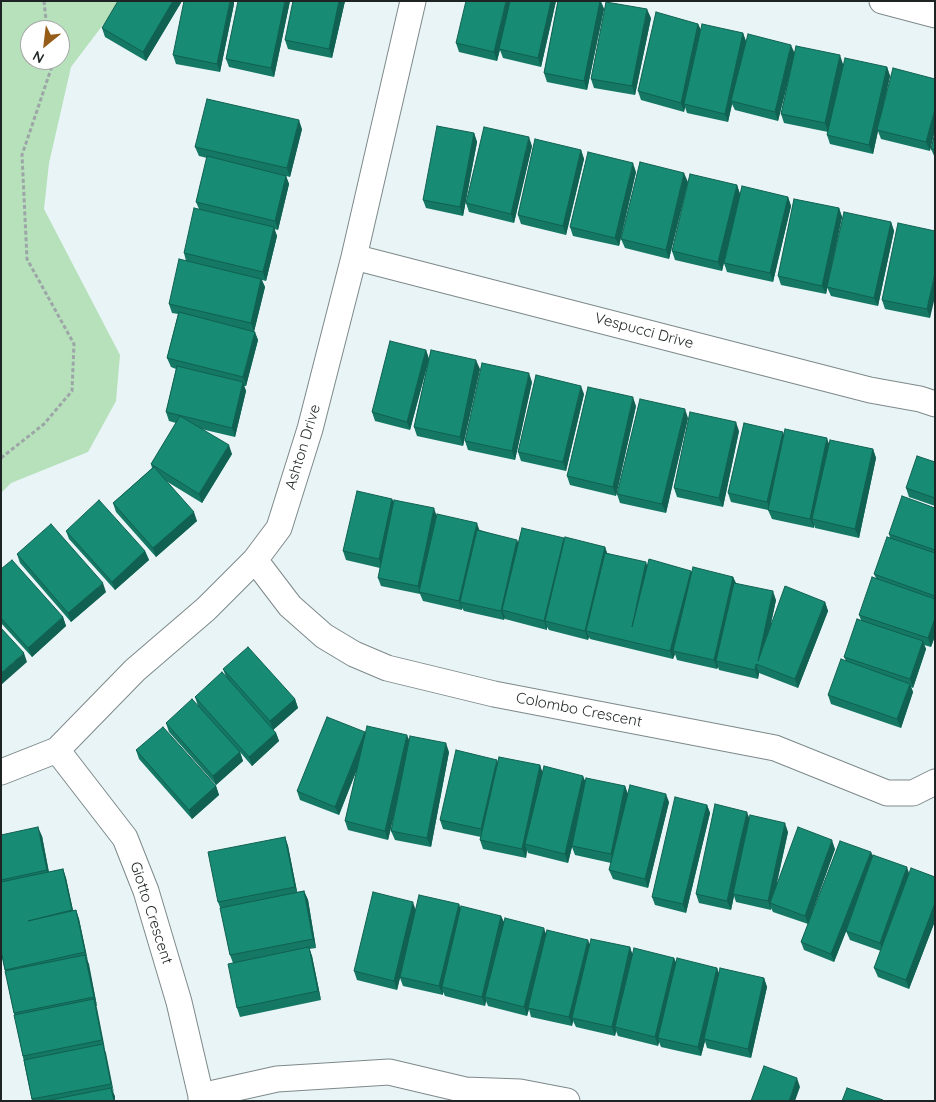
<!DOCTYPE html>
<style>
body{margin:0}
#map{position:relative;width:936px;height:1102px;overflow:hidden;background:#e8f4f5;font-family:Quicksand,sans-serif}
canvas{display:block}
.frame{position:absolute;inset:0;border:2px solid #1e2323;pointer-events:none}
.north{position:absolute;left:20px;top:20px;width:50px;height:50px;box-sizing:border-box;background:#fff;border:1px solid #a5a7a7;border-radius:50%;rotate:209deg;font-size:14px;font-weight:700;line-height:20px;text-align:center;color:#1e2323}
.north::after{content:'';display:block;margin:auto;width:18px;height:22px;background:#955d17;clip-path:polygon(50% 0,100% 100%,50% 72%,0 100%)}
</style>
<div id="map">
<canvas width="936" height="1102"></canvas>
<div class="frame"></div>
<div class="north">N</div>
</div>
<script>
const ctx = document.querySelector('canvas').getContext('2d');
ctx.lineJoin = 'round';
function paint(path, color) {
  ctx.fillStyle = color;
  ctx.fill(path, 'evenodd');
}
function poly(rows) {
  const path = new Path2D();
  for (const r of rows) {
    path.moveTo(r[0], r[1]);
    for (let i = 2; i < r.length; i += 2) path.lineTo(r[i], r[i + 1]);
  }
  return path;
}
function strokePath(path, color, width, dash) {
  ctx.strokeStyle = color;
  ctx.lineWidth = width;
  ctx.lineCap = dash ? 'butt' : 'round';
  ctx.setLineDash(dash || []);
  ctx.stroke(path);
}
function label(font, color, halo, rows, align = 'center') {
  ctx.font = font + ' Quicksand,sans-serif';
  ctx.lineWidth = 4;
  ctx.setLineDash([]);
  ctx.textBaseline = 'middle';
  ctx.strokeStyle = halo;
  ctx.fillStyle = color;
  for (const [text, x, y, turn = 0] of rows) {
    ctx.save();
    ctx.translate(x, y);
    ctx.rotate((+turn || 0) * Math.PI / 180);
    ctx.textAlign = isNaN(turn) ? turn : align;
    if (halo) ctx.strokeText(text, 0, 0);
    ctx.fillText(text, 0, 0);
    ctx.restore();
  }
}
paint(poly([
 [1,1,121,1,71,67,49,163,44,209,120,355,116,401,88,452,11,483,1,493],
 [30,30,60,30,60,60,30,60]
]), '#b6e1bb');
const minor = poly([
 [882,1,935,15],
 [354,257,870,390,920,399,935,404],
 [255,560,290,606,324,636,354,654,387,668,494,694,775,748,887,793,913,793,935,782],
 [57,750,125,838,146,891,179,1002,201,1096],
 [1,772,57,750,135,670,206,609,255,560,279,528,310,429,354,257,413,1],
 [201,1101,201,1096,277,1079,389,1072,465,1090,520,1092,567,1101]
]);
strokePath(minor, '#7e898a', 27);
strokePath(poly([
 [44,1,47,30],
 [1,458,44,424,72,391,74,344,27,259,22,155,51,69,50,60]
]), '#9da6a7', 3, [4, 2.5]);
strokePath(minor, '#fff', 25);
paint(poly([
 [182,1,146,61,105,37,102,28],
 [290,1,274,77,229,67,226,59],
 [345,1,332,58,288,49,285,40],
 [556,1,541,67,503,58,500,50,497,61,459,52,456,43],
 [558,1,601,1,604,9,587,90,547,82,544,73],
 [234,4,220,72,176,64,173,55],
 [651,18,635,95,594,88,591,79],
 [698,24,701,30,743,33,746,41,794,53,843,64,887,67,890,76,883,106,935,79,930,151,881,139,878,131,873,154,830,144,827,135,828,132,784,123,781,114,793,61,778,121,735,110,732,104,728,122,687,113,685,107,684,112,641,100,638,91],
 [302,129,290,177,286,176,289,184,278,230,274,229,277,236,266,281,262,280,265,287,254,331,258,340,246,386,244,386,246,391,235,437,201,429,232,454,202,503,166,481,197,521,156,557,116,512,113,503,152,468,151,464,176,423,169,421,166,412,176,369,171,367,167,358,178,314,172,313,169,304,186,261,184,253,199,209,196,202,207,158,199,156,195,147],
 [474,133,477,142,463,216,426,208,423,200],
 [935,133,935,158,931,149],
 [532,146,514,223,469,212,466,203],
 [581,150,584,159,566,235,521,224,518,215],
 [636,172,619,246,573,236,570,227],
 [688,182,669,259,625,248,621,239],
 [737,185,740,194,788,197,791,206,773,282,727,272,724,263,734,221,722,271,675,260,672,251],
 [839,208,842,217,826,294,781,285,778,276],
 [891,222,894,231,878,306,831,296,827,287],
 [935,231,930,318,885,309,882,300],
 [426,350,429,359,480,369,463,446,417,436,414,427,429,359,410,430,375,421,372,412],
 [532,382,515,460,468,450,465,441],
 [584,394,566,471,521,461,518,452],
 [636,406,616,496,570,485,567,476],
 [688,418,666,513,620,503,617,494],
 [739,431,723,507,677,497,674,488],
 [784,434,829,443,873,449,876,458,859,538,815,528,814,525,814,528,772,519,768,510,731,502,728,493],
 [935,462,935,506,909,497,906,488],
 [392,499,393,501,519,543,565,541,605,547,607,553,647,566,692,572,733,577,736,583,776,600,771,623,825,602,828,611,798,688,759,673,758,679,719,670,718,667,717,669,677,660,675,654,673,659,590,639,589,637,588,640,549,630,547,627,547,630,505,619,505,617,504,620,464,611,462,608,462,610,423,601,420,594,381,586,378,578,380,568,346,560,343,551],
 [935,508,935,636,931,647,924,645,926,649,913,688,911,687,913,692,901,728,831,704,828,695,846,661,844,657,861,620,859,615,876,578,874,574,890,538,889,534],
 [66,531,145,551,149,560,115,590,69,539],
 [17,554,106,592,71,622,20,563],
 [1,569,63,617,66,626,32,657,1,623],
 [223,669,295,699,298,708,273,730,276,733,279,741,252,766,240,752,243,761,216,785,169,732,166,723,198,706,195,697,226,677],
 [365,732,366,734,409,740,449,752,431,847,395,840,391,831,397,802,388,840,348,830,345,821,358,767,339,815,300,800,297,791],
 [136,750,216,786,219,795,192,819,139,759],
 [498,763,540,765,542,772,585,782,625,786,628,794,669,802,648,888,613,879,609,870,611,863,575,855,572,847,568,863,528,853,527,850,526,858,483,849,480,840,481,837,443,829,440,820],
 [707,805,710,813,686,913,655,905,652,897],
 [749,819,788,832,777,883,835,849,812,913,871,852,873,857,909,874,935,877,935,921,909,989,878,977,874,968,881,951,850,940,846,931,848,926,834,962,804,950,801,942,808,924,773,912,771,908,771,910,736,902,734,896,731,910,699,903,696,894],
 [1,835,42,836,49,872,63,869,66,878,73,911,76,910,79,919,97,1006,96,1006,115,1101,32,1101,1,951],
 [285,837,288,846,297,892,304,891,308,900,316,948,309,949,312,956,321,1000,240,1017,237,1008,233,963,230,955,221,910,218,902],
 [459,904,460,908,501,916,504,922,589,944,630,947,632,954,674,958,676,962,717,968,719,974,764,978,767,987,751,1058,707,1048,705,1041,701,1056,661,1047,659,1042,658,1046,618,1036,616,1031,615,1036,576,1027,573,1021,572,1026,531,1017,529,1009,527,1016,488,1006,486,1001,485,1006,445,996,443,992,443,995,403,986,400,978,397,990,357,980,354,971,416,909]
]), '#147864');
paint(poly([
 [173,1,182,1,146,61,143,52],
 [230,1,234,1,234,4,220,72,217,64],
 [285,1,290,1,274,77,271,68],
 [339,1,345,1,332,58,329,49],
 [506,1,511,1,497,61,494,52],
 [551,1,556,1,541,67,538,58],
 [600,1,604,9,587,90,584,81],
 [647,9,651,18,635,95,632,86],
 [698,24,702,33,684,104,685,107,684,112,681,103],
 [743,33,746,42,731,101,732,104,728,122,725,114],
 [791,45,795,54,778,121,775,112],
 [840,55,843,64,828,132,825,123],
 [887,67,890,76,873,154,869,145],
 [935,109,935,131,930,151,926,142],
 [299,120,302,129,290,177,287,168],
 [474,133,477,142,463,216,460,207],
 [529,137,532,146,514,223,511,214],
 [581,150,584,159,566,235,563,226],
 [633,163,636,172,619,246,615,238],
 [684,173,688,182,669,259,666,250],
 [286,176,289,184,278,230,275,221],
 [737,185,740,194,722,271,718,262],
 [788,197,791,206,773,282,770,273],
 [839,208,842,217,826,294,822,286],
 [891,222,894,231,878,306,874,298],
 [274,227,277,236,266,281,263,272],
 [935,273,935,297,930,318,927,309],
 [261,279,265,287,254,332,251,323],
 [255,332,258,340,246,386,243,377],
 [426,350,429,359,410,430,407,422],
 [476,360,480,369,463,446,460,437],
 [529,373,532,382,515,460,512,451],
 [243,382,246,391,235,437,232,428],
 [581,386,584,394,566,471,563,462],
 [633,397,636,406,616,496,613,487],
 [685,409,688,418,666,513,662,504],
 [736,422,739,431,723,507,719,498],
 [783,432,786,441,771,510,767,502],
 [827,438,830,447,812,519,814,525,814,528,810,519],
 [229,445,232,454,202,503,199,494],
 [873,449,876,458,859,538,855,529],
 [392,499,396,508,382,568,379,559],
 [434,508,437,517,420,592,418,586],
 [194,512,197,521,156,557,153,548],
 [477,523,480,532,460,602,462,608,462,610,459,601],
 [564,538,567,547,545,621,547,627,547,630,544,621],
 [517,540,521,548,502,610,505,617,504,620,501,611],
 [605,547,608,556,586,631,589,637,588,640,585,631],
 [145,551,149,560,115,590,112,582],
 [646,562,649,571,632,627],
 [691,571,694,579,673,651,675,654,673,659,670,651],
 [733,577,737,586,716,661,718,667,717,669,714,660],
 [103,583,106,592,71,622,68,613],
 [773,591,776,600,762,666,758,661],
 [825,602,828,611,798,688,795,679],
 [63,617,66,626,32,657,28,648],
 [935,618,935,636,931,647,928,638],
 [923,641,926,649,913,688,910,679],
 [24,653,27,662,1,685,1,673],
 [756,664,759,673,758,679,755,670],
 [910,684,913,692,901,728,897,719],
 [295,699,298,708,273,730,270,721],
 [365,732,368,741,339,815,335,807],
 [276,733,279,741,252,766,249,757],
 [407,735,411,744,388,840,385,831],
 [446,743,449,752,431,847,427,838],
 [240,752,243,761,216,785,213,776],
 [497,760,500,769,484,838,481,829],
 [540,765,543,774,525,844,527,850,526,858,522,849],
 [583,776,587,785,568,863,565,854],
 [216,786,219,795,192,819,189,810],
 [625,786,628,795,614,863,611,854],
 [666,794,669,802,648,888,645,879],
 [707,805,710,813,686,913,683,904],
 [747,812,750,820,733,894,734,896,731,910,727,901],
 [785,823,788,832,772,904,770,903,771,908,771,910,768,901],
 [38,827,42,836,50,879,47,870],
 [285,837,288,846,298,896,295,887],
 [832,840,835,849,808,924,805,916],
 [871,852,874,861,834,962,831,954],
 [907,867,910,876,883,951,880,943],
 [63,869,66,878,75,919,72,910],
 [304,891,308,900,316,948,313,939],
 [413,902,416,911,397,990,394,981],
 [935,903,935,921,909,989,906,980],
 [459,904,462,913,442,987,443,992,443,995,439,986],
 [76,910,79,919,88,961,85,952],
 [501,916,505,925,485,997,486,1001,485,1006,482,997],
 [544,928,547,937,528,1008,529,1009,527,1016,524,1007],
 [588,940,591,948,572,1018,573,1021,572,1026,569,1017],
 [309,947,312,956,321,1000,318,991],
 [630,947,633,956,615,1027,616,1031,615,1036,612,1027],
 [85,955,89,964,97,1006,94,997],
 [674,958,677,967,658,1038,659,1042,658,1046,655,1037],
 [717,968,720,977,704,1039,705,1041,701,1056,698,1047],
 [764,978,767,987,751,1058,748,1049],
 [94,999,97,1008,105,1049,102,1040],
 [103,1044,106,1053,114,1093,111,1084],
 [797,1078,800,1087,795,1101,789,1101],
 [111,1088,115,1096,115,1101,114,1101]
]), '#106151');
const building = poly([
 [118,1,173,1,143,52,102,28,118,1],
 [184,1,230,1,217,64,173,55,184,1],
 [238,1,285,1,271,68,226,59,238,1],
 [293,1,339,1,329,49,285,40,293,1],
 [466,1,506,1,494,52,456,43,466,1],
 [510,1,551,1,538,58,499,49,510,1],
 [558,1,600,1,584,81,544,73,558,1],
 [606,2,647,9,632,86,591,79,606,2],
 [656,12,698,24,681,103,638,91,656,12],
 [702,24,743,33,725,114,684,104,702,24],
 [748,34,791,45,775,112,731,101,748,34],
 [796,46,840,55,825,123,781,114,796,46],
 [845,58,887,67,869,145,827,135,845,58],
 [893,68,935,79,935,109,926,142,877,130,893,68],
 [207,99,299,120,287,168,195,147,207,99],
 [437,126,474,133,460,207,423,200,437,126],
 [484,127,529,137,511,214,466,203,484,127],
 [935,133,935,149,931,149,935,133],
 [535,139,581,150,563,226,518,215,535,139],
 [588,152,633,163,615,238,570,227,588,152],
 [207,156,286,176,275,221,196,202,207,156],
 [640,162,684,173,666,250,621,239,640,162],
 [690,174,737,185,718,262,672,251,690,174],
 [742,186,788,197,770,273,724,263,742,186],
 [794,199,839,208,822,286,778,276,794,199],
 [194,208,274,227,263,272,184,253,194,208],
 [844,212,891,222,874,298,827,287,844,212],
 [898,223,935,231,935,273,927,309,882,300,898,223],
 [179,259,261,279,251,323,169,304,179,259],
 [179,312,255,332,243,377,167,358,179,312],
 [390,341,426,350,407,422,372,412,390,341],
 [431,350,476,360,460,437,414,427,431,350],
 [482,363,529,373,512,451,465,441,482,363],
 [177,366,243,382,232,428,166,412,177,366],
 [536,375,581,386,563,462,518,452,536,375],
 [588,387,633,397,613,487,567,476,588,387],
 [640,399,685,409,662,504,617,494,640,399],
 [690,412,736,422,719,498,674,488,690,412],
 [180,416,229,445,199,494,151,464,180,416],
 [744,423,783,432,767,502,728,493,744,423],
 [785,429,827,438,810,519,768,510,785,429],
 [830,440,873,449,855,529,812,519,830,440],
 [917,456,935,462,935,498,906,488,917,456],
 [154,467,194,512,153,548,113,503,154,467],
 [357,491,392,499,379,559,343,551,357,491],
 [902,496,935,508,935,550,889,534,902,496],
 [99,500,145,551,112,582,66,531,99,500],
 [394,500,434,508,418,586,378,578,394,500],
 [437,514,477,523,459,601,419,592,437,514],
 [51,524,103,583,68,613,17,554,51,524],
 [522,528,564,538,544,621,502,610,522,528],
 [477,530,517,540,501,611,460,602,477,530],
 [565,537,605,547,585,631,545,621,565,537],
 [887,537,935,553,935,596,874,574,887,537],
 [605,553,646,562,632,627,649,559,691,571,670,651,586,631,605,553],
 [12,560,63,617,28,648,1,618,1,569,12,560],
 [693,567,733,577,714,660,673,651,693,567],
 [872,577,935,599,935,618,928,638,859,615,872,577],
 [734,583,773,591,758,661,785,586,825,602,795,679,756,664,755,670,716,661,734,583],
 [857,619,923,641,910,679,844,657,857,619],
 [1,628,24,653,1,673,1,628],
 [248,647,295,699,270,721,223,669,248,647],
 [841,659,910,684,897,719,828,695,841,659],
 [222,672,276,733,249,757,195,697,222,672],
 [192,699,240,752,213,776,166,723,192,699],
 [327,717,365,732,335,807,297,791,327,717],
 [367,726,407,735,385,831,345,821,367,726],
 [163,727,216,786,189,810,136,750,163,727],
 [410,736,446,743,427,838,391,831,410,736],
 [456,750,497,760,481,829,440,820,456,750],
 [499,757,540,765,522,849,480,840,499,757],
 [544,766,583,776,565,854,525,844,544,766],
 [586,778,625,786,611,854,572,846,586,778],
 [630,785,666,794,645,879,609,870,630,785],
 [675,797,707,805,683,904,652,897,675,797],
 [715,804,747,812,727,901,696,894,715,804],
 [750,815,785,823,768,901,733,894,750,815],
 [38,827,47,870,1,880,1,835,38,827],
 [798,827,832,840,805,916,770,903,798,827],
 [285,837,295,887,218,902,208,852,285,837],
 [840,841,871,852,831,954,801,942,840,841],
 [873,855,907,867,880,943,846,931,873,855],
 [911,868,935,877,935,903,906,980,874,968,911,868],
 [63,869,72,910,28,921,76,910,85,952,5,970,1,951,1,882,63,869],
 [304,891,313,939,230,955,220,908,304,891],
 [373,892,413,902,394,981,354,971,373,892],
 [419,895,459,904,439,986,400,977,419,895],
 [461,906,501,916,482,997,442,987,461,906],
 [505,918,544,928,524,1007,485,997,505,918],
 [547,930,588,940,569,1017,528,1008,547,930],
 [591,939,630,947,612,1027,572,1018,591,939],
 [309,947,318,991,237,1008,228,964,309,947],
 [634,948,674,958,655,1037,615,1027,634,948],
 [85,955,94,997,14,1013,5,971,85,955],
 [677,958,717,968,698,1047,658,1038,677,958],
 [720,968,764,978,748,1049,704,1039,720,968],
 [94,999,102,1040,23,1056,14,1015,94,999],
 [103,1044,111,1084,32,1099,24,1060,103,1044],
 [764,1066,797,1078,789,1101,751,1101,764,1066],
 [111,1088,114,1101,45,1101,111,1088],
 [847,1088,883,1100,883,1101,842,1101,847,1088]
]);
paint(building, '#178b74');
strokePath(building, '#106151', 1);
label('15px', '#1e2323', '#fff', [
 ["Vespucci Drive",644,331,15],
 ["Ashton Drive",303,447,-73],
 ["Colombo Crescent",579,710,11],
 ["Giotto Crescent",151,913,72]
]);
</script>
